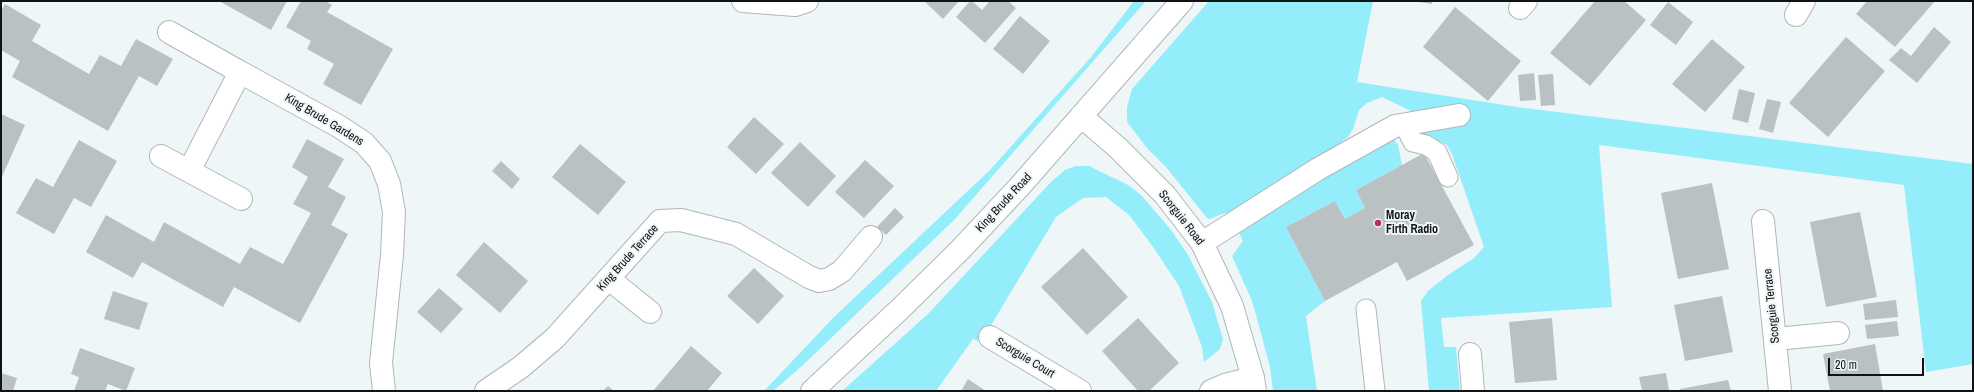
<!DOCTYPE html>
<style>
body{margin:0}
#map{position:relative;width:1974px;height:392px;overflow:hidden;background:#eff6f7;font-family:"Archivo Narrow",sans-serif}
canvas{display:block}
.frame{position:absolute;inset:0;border:2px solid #101213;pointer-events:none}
.scale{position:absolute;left:1828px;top:358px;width:96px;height:18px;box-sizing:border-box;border:2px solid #101213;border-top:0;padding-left:5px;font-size:12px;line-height:14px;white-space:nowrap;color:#101213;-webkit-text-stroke:3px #eff6f7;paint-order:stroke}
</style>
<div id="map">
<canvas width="1974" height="392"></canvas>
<div class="frame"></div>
<div class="scale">20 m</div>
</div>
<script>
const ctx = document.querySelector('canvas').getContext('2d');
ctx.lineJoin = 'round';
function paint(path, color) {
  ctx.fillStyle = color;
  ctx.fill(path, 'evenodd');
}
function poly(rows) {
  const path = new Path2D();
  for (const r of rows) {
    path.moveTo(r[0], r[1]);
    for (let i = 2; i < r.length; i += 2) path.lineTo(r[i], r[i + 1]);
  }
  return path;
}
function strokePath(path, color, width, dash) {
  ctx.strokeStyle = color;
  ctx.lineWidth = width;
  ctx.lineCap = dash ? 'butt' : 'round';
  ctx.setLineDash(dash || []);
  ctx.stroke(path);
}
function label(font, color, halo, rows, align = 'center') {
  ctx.font = font + ' "Archivo Narrow",sans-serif';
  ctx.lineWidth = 4;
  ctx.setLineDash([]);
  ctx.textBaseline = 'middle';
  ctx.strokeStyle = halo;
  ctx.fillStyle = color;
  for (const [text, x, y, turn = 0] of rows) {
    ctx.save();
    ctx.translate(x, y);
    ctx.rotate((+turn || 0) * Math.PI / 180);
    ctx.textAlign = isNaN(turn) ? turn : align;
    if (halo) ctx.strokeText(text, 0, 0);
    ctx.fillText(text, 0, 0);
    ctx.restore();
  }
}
paint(poly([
 [1134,1,1146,1,954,220,802,366,773,391,764,391,834,317,990,170,1091,57],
 [1209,1,1373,1,1357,82,1517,107,1973,164,1973,364,1926,372,1904,185,1599,145,1612,307,1441,318,1444,347,1456,347,1460,391,1429,391,1421,301,1428,291,1448,275,1474,258,1484,247,1452,154,1447,145,1422,135,1413,112,1382,97,1367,103,1359,110,1353,129,1348,137,1295,176,1229,214,1225,213,1210,219,1207,218,1166,167,1147,148,1127,122,1127,107,1132,89],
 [1393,138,1398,145,1402,165,1356,190,1365,208,1345,219,1335,201,1286,227,1325,301,1306,316,1317,391,1273,391,1270,367,1259,326,1252,301,1232,256,1243,241,1238,231,1240,226],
 [1076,166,1089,166,1130,186,1142,196,1171,230,1188,255,1212,302,1223,339,1220,349,1204,362,1202,347,1179,286,1151,244,1129,215,1106,197,1083,198,1056,217,981,342,973,339,936,391,842,391,928,314,1051,182,1065,170]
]), '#93edfb');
paint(poly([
 [219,1,287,1,271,30],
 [301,1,325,1,332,5,327,12,393,49,361,105,323,84,334,64,307,49,311,41,286,27],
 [924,1,959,1,943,19],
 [970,1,972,1,982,10,990,1,1008,1,1016,8,985,43,956,17],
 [1412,1,1432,1,1432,4],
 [1595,1,1624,1,1646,20,1590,86,1550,53],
 [1867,1,1935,1,1895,47,1856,14],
 [1668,2,1693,22,1676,45,1650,25],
 [5,4,41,25,32,41,89,74,100,55,121,66,136,39,173,59,157,86,139,76,108,131,12,77,20,61,1,50,1,11],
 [1455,7,1521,61,1488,101,1423,47],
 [1020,16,1050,41,1023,74,993,49],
 [1934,27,1951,42,1917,83,1889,60,1901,48,1911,56],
 [1846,37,1885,71,1828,137,1789,103],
 [1712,39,1745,67,1705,112,1672,84],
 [1534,73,1536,100,1520,101,1518,75],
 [1553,74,1555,105,1541,106,1538,75],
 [1739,89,1755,93,1748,123,1732,119],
 [1767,99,1781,102,1773,133,1759,129],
 [1,114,25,125,1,179],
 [754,117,784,144,756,174,727,147],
 [307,139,344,159,328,187,346,197,331,225,348,234,300,323,234,287,223,307,142,262,133,278,86,252,106,215,154,242,164,222,240,264,250,247,283,264,311,213,293,204,308,177,292,167],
 [79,140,117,161,91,207,74,198,54,234,16,213,36,178,53,187],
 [800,142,836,176,808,207,771,173],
 [580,144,626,182,598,215,552,177],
 [1424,153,1474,245,1407,281,1397,262,1325,301,1286,227,1335,201,1345,219,1365,208,1356,190],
 [865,160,894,186,864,218,835,192],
 [501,161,520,179,512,189,492,171],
 [1712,183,1729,269,1678,279,1661,193],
 [895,208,904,217,886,235,877,227],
 [1860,212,1877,297,1826,307,1810,222],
 [484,242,528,281,500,313,456,275],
 [1083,248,1128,297,1087,335,1041,287],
 [754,268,784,296,758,324,727,296],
 [439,288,463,309,441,333,417,312],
 [113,291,148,303,139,330,104,319],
 [1722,296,1733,352,1685,361,1674,305],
 [1896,300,1898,317,1865,320,1863,304],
 [1138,318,1179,363,1149,391,1138,391,1102,351],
 [1552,318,1557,380,1515,383,1509,322],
 [1897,321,1899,336,1867,339,1865,325],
 [1875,344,1883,391,1830,391,1823,354],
 [691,346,722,373,707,391,653,391],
 [80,348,135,368,126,391,108,384,105,391,74,391,79,377,71,374],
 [1,373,17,378,13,391,1,391],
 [1666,373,1669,390,1642,391,1639,377],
 [968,379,986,391,961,391],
 [1728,380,1731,391,1680,391,1680,389],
 [608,386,614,391,603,391]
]), '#bac1c2');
const service = poly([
 [1404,124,1413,142,1426,145,1437,152,1448,177],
 [1366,309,1375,391]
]);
const minor = poly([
 [743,1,795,5,807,1],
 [1520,8,1526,1],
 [1796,15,1804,1],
 [169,32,240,72],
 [161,156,241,199],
 [189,171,240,72,340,127,364,143,380,161,389,184,394,212,392,255,381,363,384,391],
 [1763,221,1780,391],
 [1202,243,1318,169,1395,126,1459,115],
 [609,279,650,312],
 [990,337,1080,391],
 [1776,339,1838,333],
 [1470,354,1473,391],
 [486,391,521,367,555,338,660,221,681,220,736,234,809,277,819,281,829,279,842,271,871,237],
 [1211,391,1225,385,1253,378]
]);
const tertiary = poly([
 [1081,116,1118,148,1165,195,1202,243,1232,306,1253,378,1255,391],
 [812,391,900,309,960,250,1020,186,1182,1]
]);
strokePath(service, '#b0b7b8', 21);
strokePath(minor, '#b0b7b8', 24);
strokePath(tertiary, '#b0b7b8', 24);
strokePath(service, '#fff', 19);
strokePath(minor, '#fff', 22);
strokePath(tertiary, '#fff', 22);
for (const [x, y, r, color] of [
 [1378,223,4,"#b72d6a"]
]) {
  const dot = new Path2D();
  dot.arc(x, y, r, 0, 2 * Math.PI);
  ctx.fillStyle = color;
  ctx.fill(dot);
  strokePath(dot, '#eff6f7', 1.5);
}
label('12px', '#101213', '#eff6f7', [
 ["King Brude Gardens",324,120,31],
 ["King Brude Road",1004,203,-47],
 ["Scorguie Road",1181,218,52],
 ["King Brude Terrace",628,258,-48],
 ["Scorguie Terrace",1772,306,-96],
 ["Scorguie Court",1025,358,31]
]);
label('bold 12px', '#101213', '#eff6f7', [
 ["Moray",1386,216],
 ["Firth Radio",1386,230]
], 'left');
</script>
